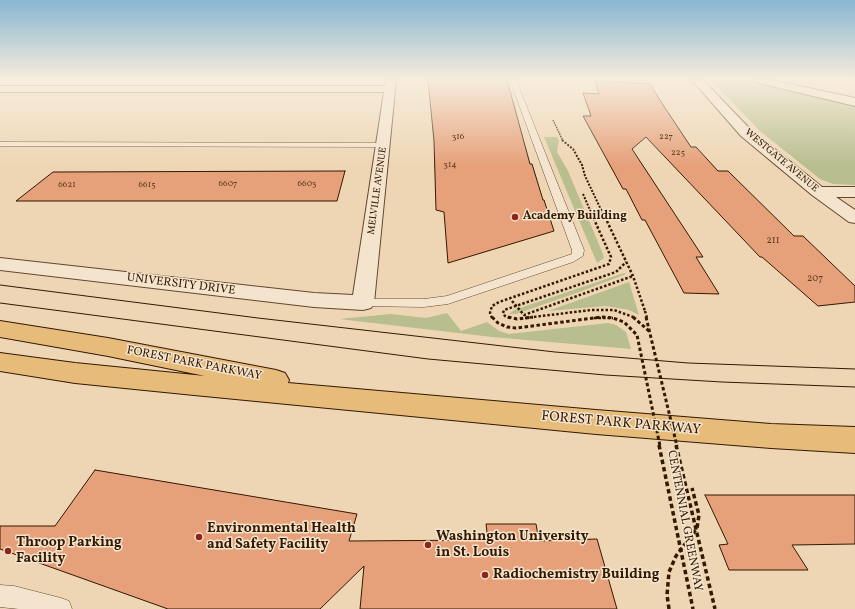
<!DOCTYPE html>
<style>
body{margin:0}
canvas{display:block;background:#eed6b4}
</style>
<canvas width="855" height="609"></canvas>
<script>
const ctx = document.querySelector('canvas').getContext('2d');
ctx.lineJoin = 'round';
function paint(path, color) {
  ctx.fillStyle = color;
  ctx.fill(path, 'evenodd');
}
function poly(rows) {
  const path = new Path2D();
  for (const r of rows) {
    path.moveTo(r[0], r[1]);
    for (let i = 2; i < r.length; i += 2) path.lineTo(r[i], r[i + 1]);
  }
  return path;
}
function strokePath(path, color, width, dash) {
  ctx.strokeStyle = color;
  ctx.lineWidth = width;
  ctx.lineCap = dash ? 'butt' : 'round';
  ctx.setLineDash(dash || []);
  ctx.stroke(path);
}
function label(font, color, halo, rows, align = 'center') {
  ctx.font = font + ' Vollkorn,serif';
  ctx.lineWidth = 3;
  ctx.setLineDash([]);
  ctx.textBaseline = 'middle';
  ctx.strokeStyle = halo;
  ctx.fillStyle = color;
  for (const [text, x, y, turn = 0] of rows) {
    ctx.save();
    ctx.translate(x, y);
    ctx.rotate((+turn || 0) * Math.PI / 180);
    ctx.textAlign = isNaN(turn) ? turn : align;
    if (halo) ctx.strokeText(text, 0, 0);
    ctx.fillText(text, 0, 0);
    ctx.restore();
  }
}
paint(poly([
 [711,80,744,80,855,105,855,185,833,184,820,179,760,131],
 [544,137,557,137,559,141,557,152,568,171,603,254,604,258,597,263],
 [624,273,626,274,582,291,516,314,509,314,514,310],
 [629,282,639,315,629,310,606,306,548,311],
 [447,313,461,331,487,322,499,331,509,334,608,323,616,325,626,332,631,349,492,337,339,319,391,314,426,318]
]), '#b8be8e');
const building = poly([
 [428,80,507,80,530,164,532,164,543,200,544,200,554,231,448,263,444,212,436,210,434,141,428,80],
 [595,81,650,84,663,105,691,147,696,147,718,171,728,171,794,236,803,236,855,286,855,302,818,306,762,257,760,257,646,137,632,149,703,257,696,257,719,294,684,293,645,220,642,220,626,189,623,189,583,116,591,116,583,93,599,94,595,81],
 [345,171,337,201,16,201,53,172,345,171],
 [95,470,357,514,349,541,488,540,486,524,536,524,539,541,597,539,617,609,360,609,364,566,320,609,168,609,0,549,0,526,55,526,95,470],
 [705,495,855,495,855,544,792,545,808,570,729,570,719,545,728,544,705,495]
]);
paint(building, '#e6a17a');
strokePath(building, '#331900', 1);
const service = poly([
 [510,80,516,80,584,250,583,256,573,262,448,304,424,307,358,306,357,303,358,300,363,299,424,299,447,296,572,254,572,250,510,80],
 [0,142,384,143,388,145,384,147,0,146,0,142],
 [0,585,14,586,61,598,69,601,72,609,19,609,0,607,0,585]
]);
const minor = poly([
 [386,80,396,80,374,303,371,308,363,310,314,307,0,270,0,258,314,293,353,295,384,92,0,92,0,86,385,86,386,80],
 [692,80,703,80,751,130,822,187,855,187,855,197,836,197,855,210,855,223,849,222,812,195,741,136,692,80],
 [754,80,772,80,855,98,855,106,755,82,754,80]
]);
const primary = poly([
 [0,321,108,338,276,370,285,373,289,380,288,383,596,410,771,424,855,427,855,453,771,448,596,434,194,395,75,383,0,371,0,353,75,363,205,376,108,356,0,337,0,321]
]);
strokePath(service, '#62482d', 1);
strokePath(minor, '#62482d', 2);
strokePath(primary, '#331900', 2);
strokePath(poly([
 [553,120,563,141]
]), '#331900', 1.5, [1.5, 1]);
strokePath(poly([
 [562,140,573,149,582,165,585,176,605,218],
 [583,194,590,210]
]), '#331900', 2, [2, 1.5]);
strokePath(poly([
 [605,217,633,276,645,311],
 [512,301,524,315,633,276]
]), '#331900', 2.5, [2.5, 2]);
strokePath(poly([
 [669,609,667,595,669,572,676,556,697,528,699,515,692,488]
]), '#331900', 3.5, [4.5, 3]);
paint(service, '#f4e4ce');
paint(minor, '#f4e4ce');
paint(primary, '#e7bb7a');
strokePath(poly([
 [0,285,258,318,555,352,688,363,855,369],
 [0,303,428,359,605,375,722,382,855,387]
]), '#331900', 1);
strokePath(poly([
 [590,210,594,218]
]), '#331900', 2, [2, 1.5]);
strokePath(poly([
 [645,311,647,318],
 [492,318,490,313,492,306,499,302,609,264,611,257,593,217],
 [510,318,505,316,503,313,504,310,616,272,626,262],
 [525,318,591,310,614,310,636,318],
 [594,318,613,318]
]), '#331900', 2.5, [2.5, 2]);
strokePath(poly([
 [492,317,498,323,507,327,516,328,602,317],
 [508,317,517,319,533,317],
 [602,317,613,318,624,322,637,335,660,446],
 [633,317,649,331],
 [646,317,677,446]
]), '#331900', 3, [3.5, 2.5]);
strokePath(poly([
 [659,445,693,609],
 [676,445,715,609]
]), '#331900', 3.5, [4.5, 3]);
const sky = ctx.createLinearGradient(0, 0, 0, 165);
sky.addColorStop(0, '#88b6d1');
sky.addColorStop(0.48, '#f7eddd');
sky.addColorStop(1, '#f7eddd00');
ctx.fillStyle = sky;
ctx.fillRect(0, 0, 855, 165);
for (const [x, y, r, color] of [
 [515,217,4,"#8f2418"],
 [199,537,4,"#8f2418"],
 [428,545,4,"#8f2418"],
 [8,551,4,"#8f2418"],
 [485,575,4,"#8f2418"]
]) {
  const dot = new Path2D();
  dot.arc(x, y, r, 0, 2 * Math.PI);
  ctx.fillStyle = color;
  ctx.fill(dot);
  strokePath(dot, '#f4e4ce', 1.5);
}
label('9px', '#603b1e', null, [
 ["316",458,137],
 ["227",666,137],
 ["225",678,153],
 ["314",450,165],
 ["6607",228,184],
 ["6603",307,184],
 ["6621",67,185],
 ["6615",147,185]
]);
label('10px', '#331900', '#f4e4ce', [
 ["WESTGATE AVENUE",781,161,40],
 ["MELVILLE AVENUE",378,191,-82]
]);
label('10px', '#603b1e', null, [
 ["211",773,241],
 ["207",815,279]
]);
label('bold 12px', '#331900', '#f4e4ce', [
 ["Academy Building",523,217]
], 'left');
label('12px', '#331900', '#f4e4ce', [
 ["UNIVERSITY DRIVE",181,285,7],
 ["FOREST PARK PARKWAY",194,364,11],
 ["CENTENNIAL GREENWAY",684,521,79]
]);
label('14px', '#331900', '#f4e4ce', [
 ["FOREST PARK PARKWAY",621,424,5]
]);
label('bold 14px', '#331900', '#f4e4ce', [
 ["Environmental Health",207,529],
 ["and Safety Facility",207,545],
 ["Washington University",436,537],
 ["in St. Louis",436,553],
 ["Throop Parking",16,543],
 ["Facility",16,559],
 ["Radiochemistry Building",493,575]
], 'left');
</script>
